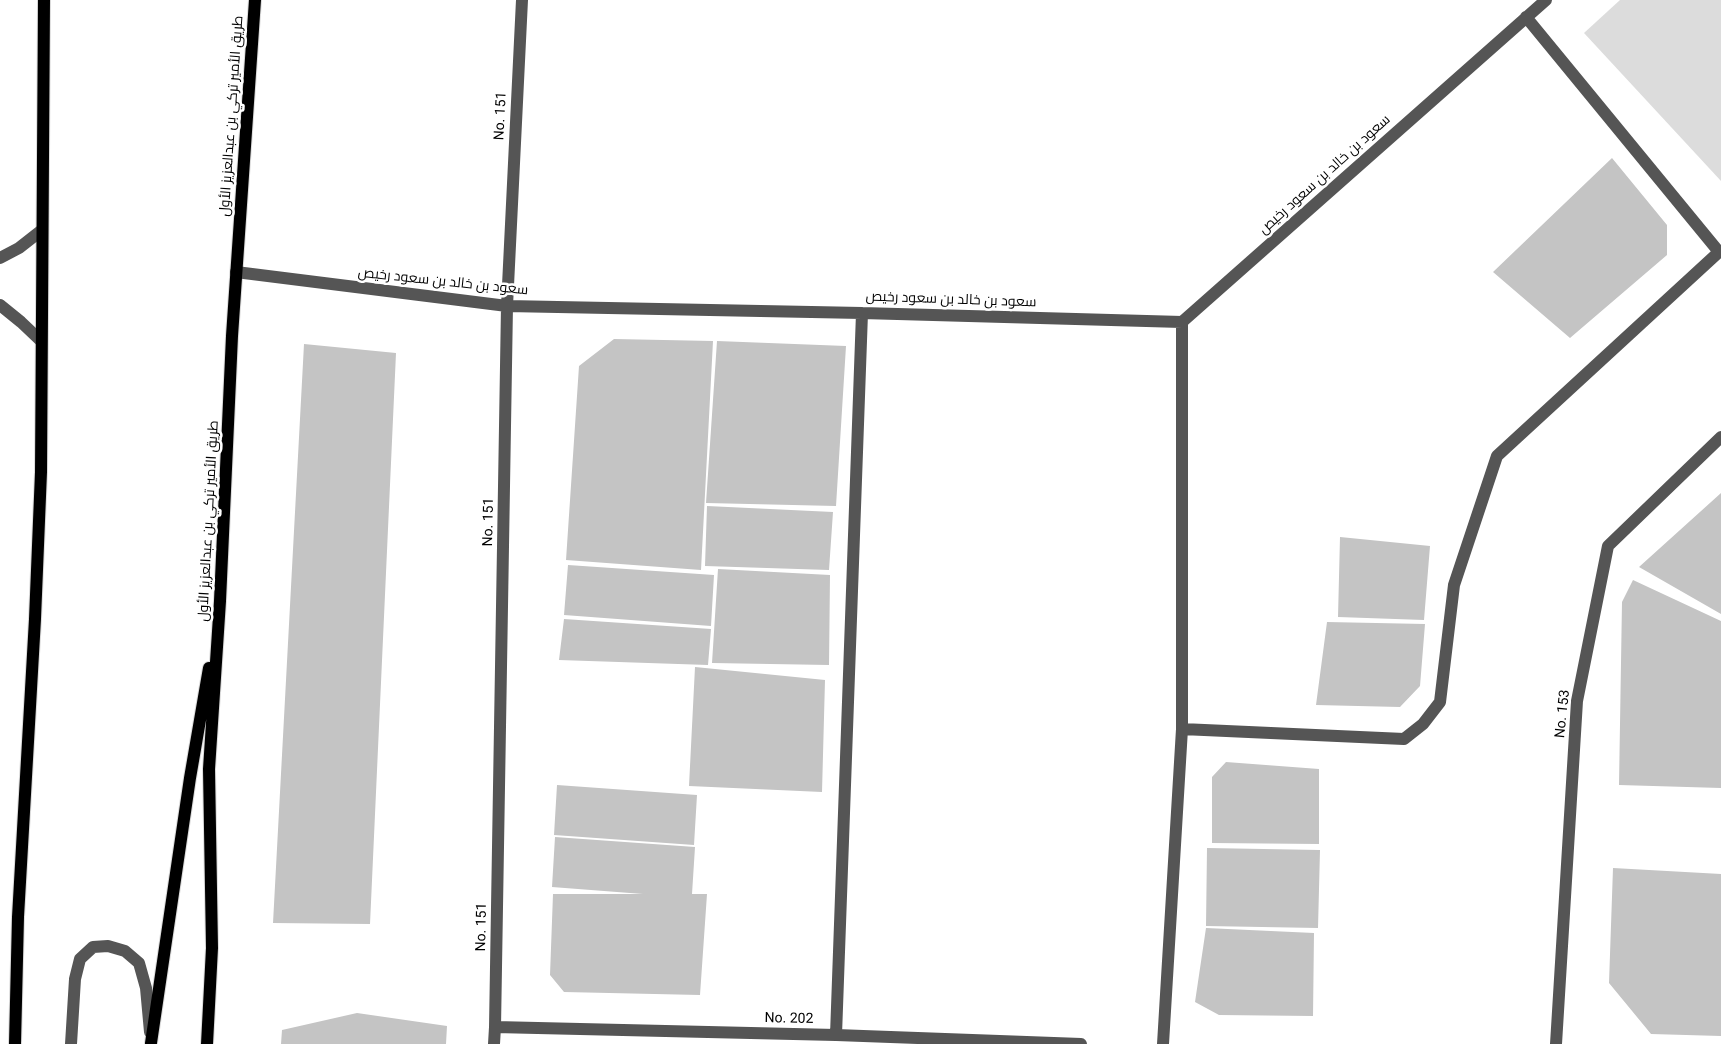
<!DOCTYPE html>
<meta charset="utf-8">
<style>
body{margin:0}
canvas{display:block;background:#fff}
</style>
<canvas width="1721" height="1044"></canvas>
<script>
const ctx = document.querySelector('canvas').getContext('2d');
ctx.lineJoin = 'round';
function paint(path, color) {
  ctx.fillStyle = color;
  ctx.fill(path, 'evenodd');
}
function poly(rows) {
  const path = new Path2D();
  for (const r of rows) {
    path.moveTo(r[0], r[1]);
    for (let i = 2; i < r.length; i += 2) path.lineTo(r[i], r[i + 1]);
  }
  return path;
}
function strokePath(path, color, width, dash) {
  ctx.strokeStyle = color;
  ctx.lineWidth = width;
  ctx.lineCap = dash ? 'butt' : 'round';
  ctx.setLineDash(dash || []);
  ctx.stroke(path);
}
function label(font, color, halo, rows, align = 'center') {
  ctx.font = font + ' Roboto,Cairo,sans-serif';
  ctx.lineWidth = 5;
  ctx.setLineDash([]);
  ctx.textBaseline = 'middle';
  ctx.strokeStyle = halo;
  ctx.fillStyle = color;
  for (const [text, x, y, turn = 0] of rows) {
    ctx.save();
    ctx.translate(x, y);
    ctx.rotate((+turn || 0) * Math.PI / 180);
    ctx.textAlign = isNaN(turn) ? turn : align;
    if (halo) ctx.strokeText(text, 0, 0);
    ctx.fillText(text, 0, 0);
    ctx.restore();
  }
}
paint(poly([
 [1620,0,1721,0,1721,181,1584,33]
]), '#dcdcdc');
paint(poly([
 [1612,158,1667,225,1667,255,1570,338,1493,272],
 [614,339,713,341,701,570,566,560,579,366],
 [717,341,846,346,836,506,706,503],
 [304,344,396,353,370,924,273,923],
 [1721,493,1721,614,1639,567],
 [707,506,833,512,829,570,705,566],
 [1340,537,1430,546,1424,620,1338,617],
 [568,565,714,575,711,626,564,615],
 [718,569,830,575,829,665,712,663],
 [1633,580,1721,621,1721,788,1619,785,1622,602],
 [564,619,711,629,708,665,559,660],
 [1327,622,1425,624,1420,686,1400,707,1316,705],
 [695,667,825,680,822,792,689,786],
 [1226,762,1319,769,1319,844,1212,843,1212,777],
 [557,785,697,795,694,845,554,835],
 [555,837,695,847,692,894,707,894,700,995,564,992,550,975,553,894,643,894,552,887],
 [1207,848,1320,850,1318,928,1206,926],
 [1613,868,1721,874,1721,1036,1651,1034,1609,983],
 [1206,928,1314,933,1313,1016,1219,1015,1195,1002],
 [357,1013,447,1026,446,1044,281,1044,282,1030]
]), '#c4c4c4');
const major = poly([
 [151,1043,190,778,209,668],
 [15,1044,18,917,35,619,41,472,44,0],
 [207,1044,212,948,209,769,220,601,232,336,255,0]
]);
strokePath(major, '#dbdbdb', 14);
strokePath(poly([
 [0,258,19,248,42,230],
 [236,272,507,306,862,313,1182,322,1546,0],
 [0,305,21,322,41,341],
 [1182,729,1404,739,1423,724,1440,702,1454,585,1497,456,1719,252,1526,17],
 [495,1027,836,1035,1081,1044],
 [836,1035,862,313],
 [71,1044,75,979,80,959,93,947,108,946,125,951,139,963,146,988,150,1032],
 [494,1044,495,1027,507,306,522,0],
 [1163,1044,1182,729,1182,322],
 [1556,1044,1577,701,1608,546,1721,437]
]), '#555', 12);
strokePath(major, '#000', 12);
label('14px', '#000', '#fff', [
 ["طريق الأمير تركي بن عبدالعزيز الأول",232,116,-86],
 ["No. 151",501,116,-87],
 ["سعود بن خالد بن سعود رخيص",1325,175,-42],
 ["سعود بن خالد بن سعود رخيص",443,282,6],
 ["سعود بن خالد بن سعود رخيص",951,300,2],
 ["طريق الأمير تركي بن عبدالعزيز الأول",209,521,-87],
 ["No. 151",489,522,-89],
 ["No. 153",1563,714,-84],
 ["No. 151",482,927,-89],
 ["No. 202",789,1019,1]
]);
</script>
